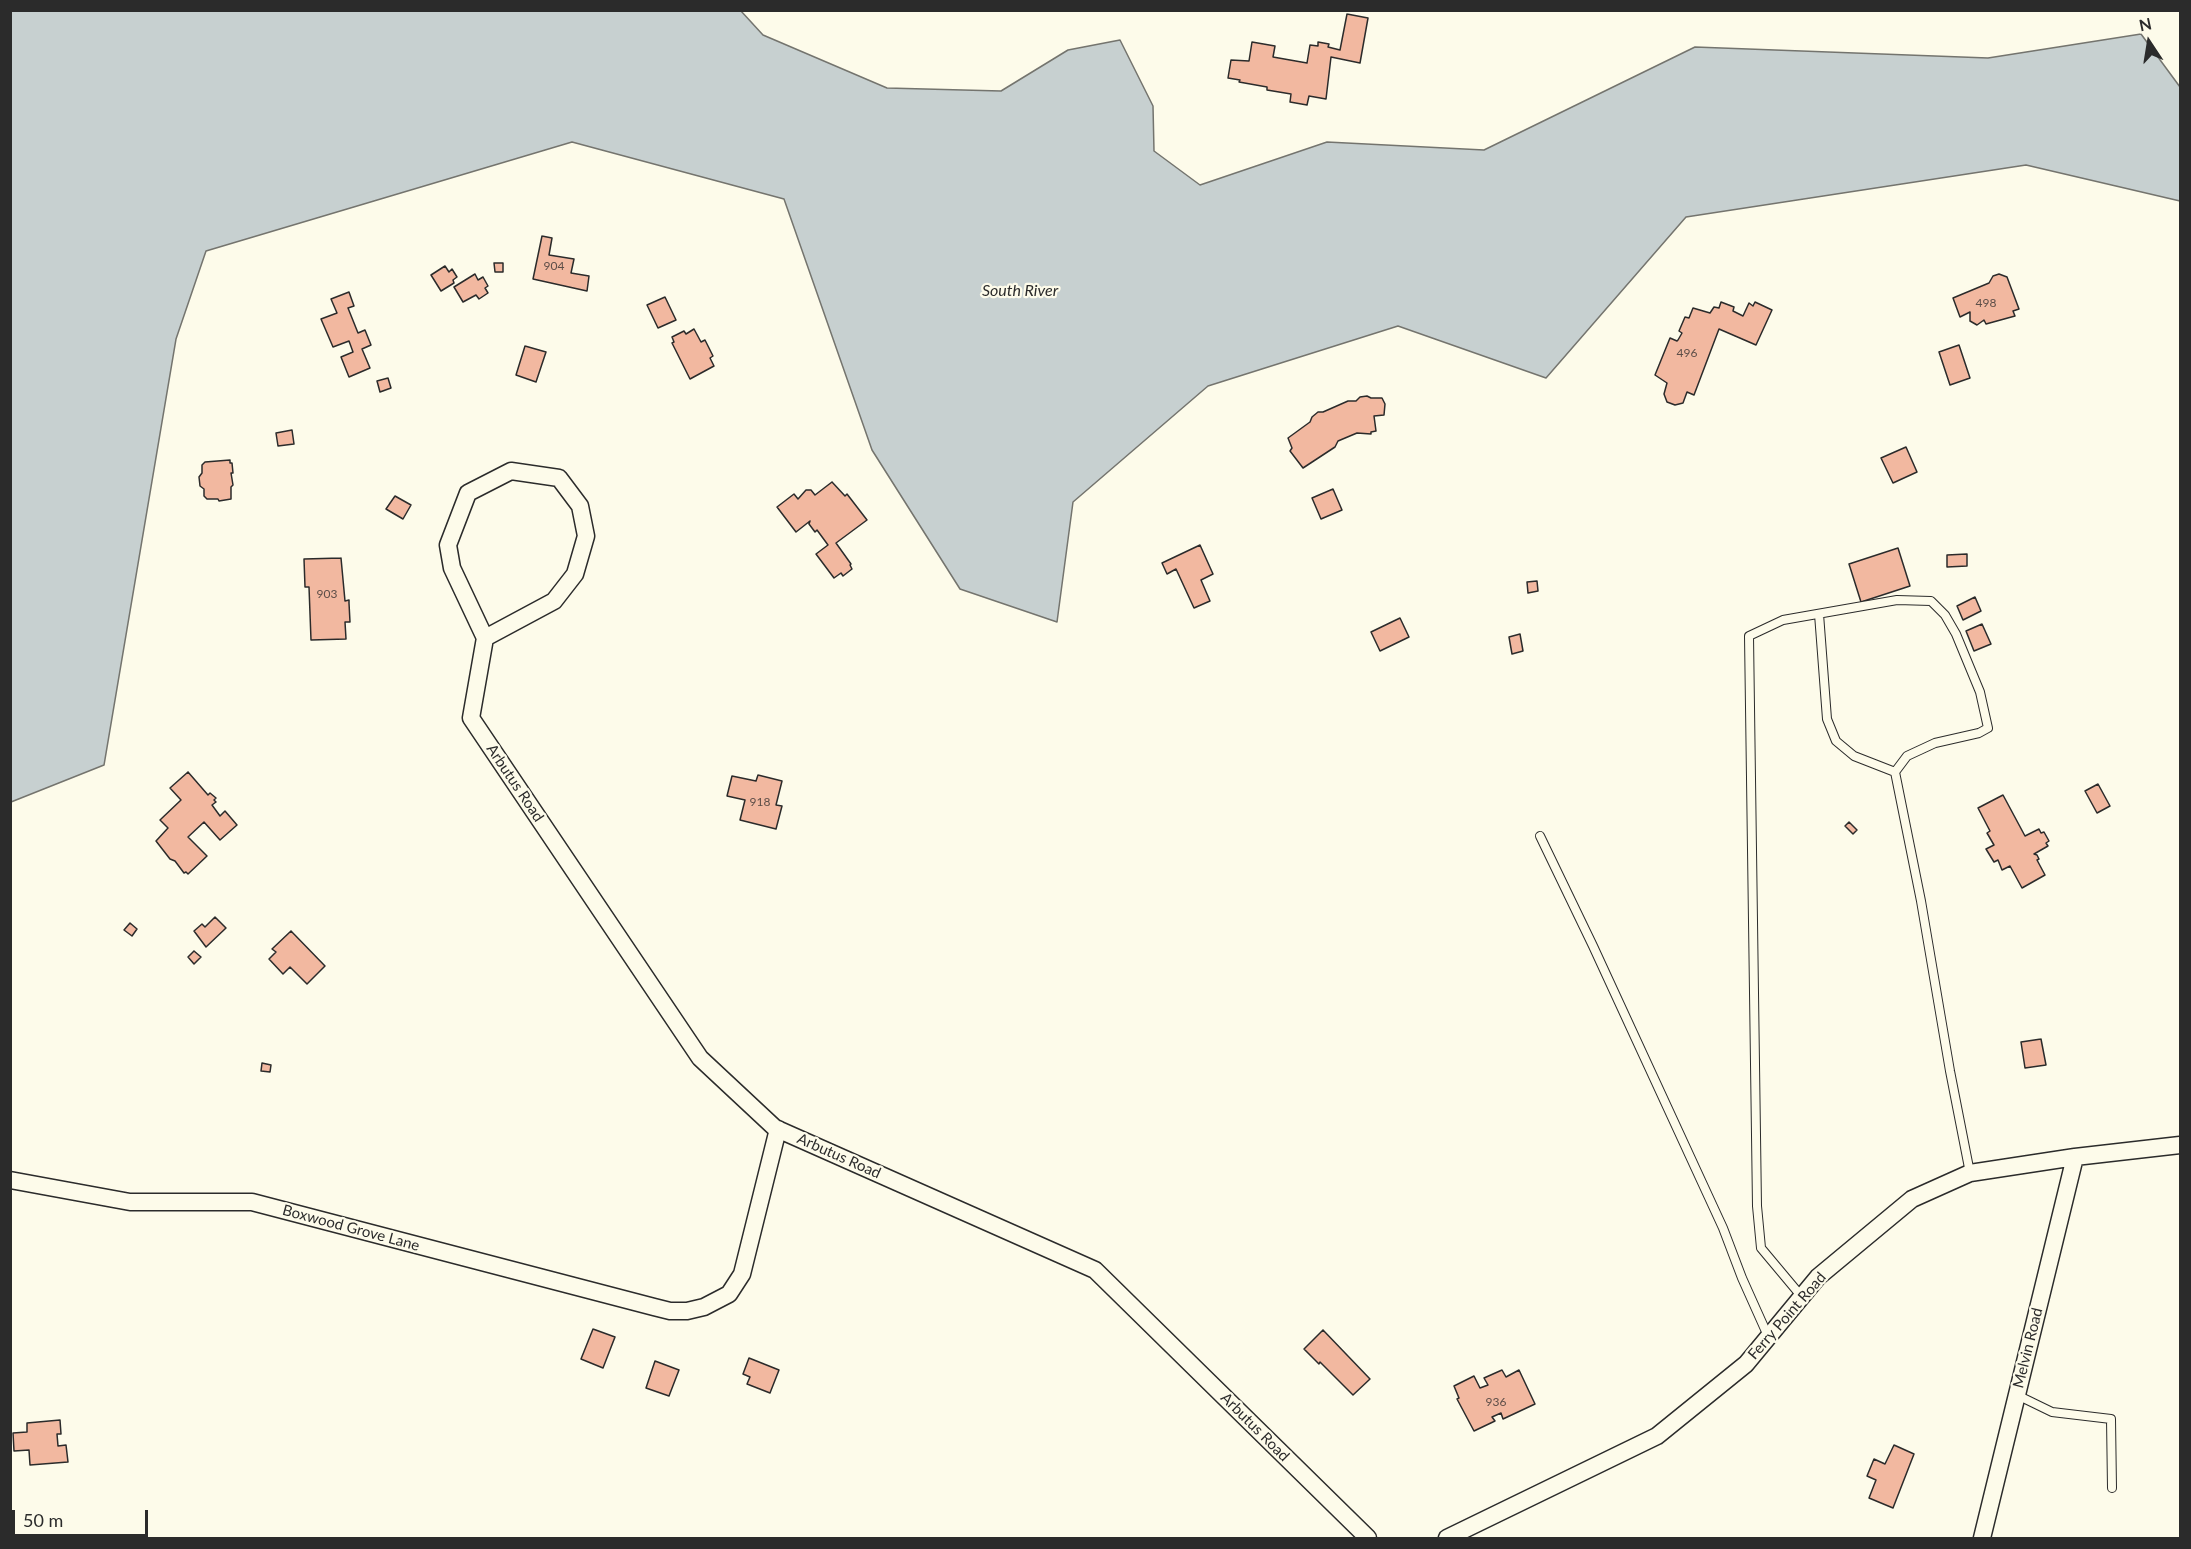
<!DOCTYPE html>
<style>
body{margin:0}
#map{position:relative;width:2191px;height:1549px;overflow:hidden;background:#fdfbea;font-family:Lato,sans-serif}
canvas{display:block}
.frame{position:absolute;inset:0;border:12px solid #2b2b2b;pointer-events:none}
.north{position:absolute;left:2119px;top:12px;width:60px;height:60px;-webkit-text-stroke:4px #fdfbea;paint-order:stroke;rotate:348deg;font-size:16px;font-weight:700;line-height:24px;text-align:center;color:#2b2b2b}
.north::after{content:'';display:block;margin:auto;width:21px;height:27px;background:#2b2b2b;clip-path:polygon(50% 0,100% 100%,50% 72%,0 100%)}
.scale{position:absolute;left:12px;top:1510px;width:136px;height:27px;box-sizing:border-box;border:3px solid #2b2b2b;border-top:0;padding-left:8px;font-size:18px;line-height:21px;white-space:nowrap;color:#2b2b2b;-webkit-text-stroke:4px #fdfbea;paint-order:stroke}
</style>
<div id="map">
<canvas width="2191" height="1549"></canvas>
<div class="frame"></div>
<div class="north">N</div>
<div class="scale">50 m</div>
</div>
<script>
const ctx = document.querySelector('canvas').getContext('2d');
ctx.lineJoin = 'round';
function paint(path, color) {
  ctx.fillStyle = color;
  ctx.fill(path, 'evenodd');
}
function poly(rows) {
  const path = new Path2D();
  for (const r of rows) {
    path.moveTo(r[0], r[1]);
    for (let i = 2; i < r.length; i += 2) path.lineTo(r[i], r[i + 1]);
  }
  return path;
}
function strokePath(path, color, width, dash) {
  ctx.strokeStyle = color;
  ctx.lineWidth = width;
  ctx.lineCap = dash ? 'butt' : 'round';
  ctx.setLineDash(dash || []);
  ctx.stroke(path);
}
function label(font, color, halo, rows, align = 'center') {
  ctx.font = font + ' Lato,sans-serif';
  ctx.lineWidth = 4.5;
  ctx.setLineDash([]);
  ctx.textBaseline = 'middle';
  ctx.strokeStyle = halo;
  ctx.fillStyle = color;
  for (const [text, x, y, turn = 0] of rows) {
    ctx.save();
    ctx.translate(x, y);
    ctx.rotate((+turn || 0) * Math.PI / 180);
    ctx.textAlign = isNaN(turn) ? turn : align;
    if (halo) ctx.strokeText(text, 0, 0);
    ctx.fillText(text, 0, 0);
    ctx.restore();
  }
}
const water = poly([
 [11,10,741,11,763,35,887,88,1001,91,1068,50,1120,40,1153,106,1154,151,1200,185,1327,142,1484,150,1695,47,1988,58,2141,34,2180,87,2180,201,2026,165,1686,217,1546,378,1398,326,1208,386,1073,502,1057,622,960,589,872,450,784,199,572,142,206,251,176,339,104,765,11,802,11,10]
]);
paint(water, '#c7d0d0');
strokePath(water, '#74746e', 1.5);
const building = poly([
 [1347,14,1368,18,1360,63,1331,57,1326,99,1309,96,1307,105,1290,102,1291,94,1267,90,1267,87,1239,82,1240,80,1228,78,1231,60,1249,61,1252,42,1275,46,1273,57,1307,63,1310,45,1318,46,1318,42,1329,44,1328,47,1340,50,1347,14],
 [542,236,552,238,549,255,574,259,571,273,589,276,587,291,533,279,542,236],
 [494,263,503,263,503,272,495,272,494,263],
 [445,266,449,272,452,269,457,277,453,280,454,283,441,291,431,275,445,266],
 [475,274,478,280,483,277,488,286,485,288,488,293,479,299,476,295,463,302,454,287,475,274],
 [1999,274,2007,277,2019,309,2013,311,2015,316,1986,324,1984,320,1977,325,1970,321,1970,312,1960,317,1953,298,1989,283,1993,276,1999,274],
 [349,292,354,306,348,308,358,333,365,330,371,345,362,349,370,368,349,377,341,357,353,352,349,341,333,347,321,319,337,313,331,299,349,292],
 [665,297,676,320,658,328,647,305,665,297],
 [1721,302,1734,307,1733,311,1743,316,1749,303,1753,306,1755,302,1772,310,1756,345,1719,329,1694,395,1687,392,1683,403,1675,405,1667,402,1664,394,1667,383,1655,375,1670,338,1677,341,1678,340,1682,333,1679,331,1685,317,1689,318,1693,308,1710,313,1714,307,1719,308,1721,302],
 [694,329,701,342,705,340,713,356,710,358,714,366,690,379,672,343,674,342,672,337,684,331,686,334,694,329],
 [1959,345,1970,378,1950,385,1939,352,1959,345],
 [525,346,546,352,536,382,516,375,525,346],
 [388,378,391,388,380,392,377,381,388,378],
 [1367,396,1371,398,1382,398,1385,404,1384,415,1374,416,1376,431,1371,432,1371,434,1357,433,1338,441,1335,447,1303,468,1290,451,1292,448,1288,438,1310,422,1312,417,1318,412,1323,412,1348,401,1356,401,1360,397,1367,396],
 [292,430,294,444,278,446,276,433,292,430],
 [1906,447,1917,472,1893,483,1881,458,1906,447],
 [230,460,230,463,232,463,233,473,231,473,233,485,231,487,231,499,219,501,218,499,207,499,204,496,204,489,200,486,199,477,202,473,202,465,205,462,230,460],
 [832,482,845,496,847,494,867,520,836,543,851,564,850,565,852,569,843,576,841,573,834,578,816,554,828,545,817,530,815,532,809,524,810,521,796,532,777,507,794,494,798,499,806,490,811,490,815,495,832,482],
 [1333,489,1342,510,1321,519,1312,498,1333,489],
 [395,496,411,505,403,519,386,509,395,496],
 [1200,545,1213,574,1201,580,1210,601,1194,608,1176,569,1167,574,1162,563,1200,545],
 [1898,548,1910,586,1861,602,1849,564,1898,548],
 [1967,554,1967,566,1947,567,1947,555,1967,554],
 [341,558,345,601,349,600,349,603,350,622,345,622,346,639,311,640,309,587,305,587,304,559,341,558],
 [1537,581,1538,591,1528,593,1527,582,1537,581],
 [1975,597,1981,611,1963,620,1957,606,1975,597],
 [1400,618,1409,637,1380,651,1371,632,1400,618],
 [1982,624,1991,644,1974,651,1966,631,1982,624],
 [1520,634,1523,651,1512,654,1509,637,1520,634],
 [188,772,208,795,210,793,216,798,214,800,216,802,212,805,220,816,225,811,237,825,220,840,204,822,188,837,207,856,188,874,186,872,184,873,175,861,170,859,156,841,168,828,160,820,181,800,170,788,188,772],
 [758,775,782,781,776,805,782,806,776,829,740,820,745,800,727,796,732,776,756,781,758,775],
 [2098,784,2110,806,2097,813,2085,791,2098,784],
 [2003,795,2025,836,2039,829,2041,833,2044,832,2049,841,2046,843,2048,846,2034,854,2037,855,2039,859,2037,860,2045,875,2022,888,2010,866,2002,870,1998,860,1994,862,1986,849,1994,845,1987,833,1990,831,1978,808,2003,795],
 [1849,822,1857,830,1853,834,1845,826,1849,822],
 [215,917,226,928,206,947,194,931,202,924,205,927,215,917],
 [130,923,137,929,132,936,124,930,130,923],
 [291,931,325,966,307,984,290,967,283,974,269,959,276,952,272,949,291,931],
 [194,951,201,957,194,964,188,957,194,951],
 [2041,1039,2046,1065,2025,1068,2021,1042,2041,1039],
 [262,1063,271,1065,270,1072,261,1071,262,1063],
 [593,1329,615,1337,603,1368,581,1359,593,1329],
 [1323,1330,1370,1379,1353,1395,1320,1362,1319,1364,1304,1349,1323,1330],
 [749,1358,779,1370,770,1393,747,1384,750,1377,743,1374,749,1358],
 [655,1361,679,1370,669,1396,646,1388,655,1361],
 [1502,1370,1506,1377,1519,1370,1535,1404,1503,1419,1501,1413,1492,1417,1495,1421,1474,1431,1457,1399,1459,1398,1454,1386,1474,1376,1480,1388,1488,1385,1484,1378,1502,1370],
 [60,1420,61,1434,57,1434,58,1446,66,1445,68,1462,30,1465,29,1450,14,1451,13,1433,27,1432,27,1423,60,1420],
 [1894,1445,1914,1454,1893,1508,1869,1498,1876,1480,1867,1476,1874,1459,1885,1464,1894,1445]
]);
paint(building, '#f2b8a0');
strokePath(building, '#2b2b2b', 1.5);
const lane = poly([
 [1819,614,1827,719,1836,741,1854,756,1895,772],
 [1540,836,1593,946,1723,1228,1742,1278,1768,1336],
 [1802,1297,1761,1248,1757,1206,1749,636,1783,620,1897,600,1931,601,1945,615,1956,634,1980,692,1988,728,1979,733,1935,743,1907,756,1895,772,1921,901,1950,1071,1970,1173],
 [2017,1395,2052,1412,2111,1419,2112,1488]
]);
const street = poly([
 [485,638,554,601,575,574,586,536,580,506,559,478,511,471,468,493,448,545,452,568,485,638,471,718,700,1058,775,1128,1095,1270,1368,1538],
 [10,1180,130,1202,252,1202,654,1307,670,1311,687,1311,704,1307,729,1294,742,1274,778,1129],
 [1447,1538,1657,1436,1746,1364,1818,1277,1912,1199,1970,1173,2075,1157,2180,1145],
 [1982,1538,2075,1157]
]);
strokePath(lane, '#2b2b2b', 10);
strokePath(street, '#2b2b2b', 19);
strokePath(lane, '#fdfbea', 8);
strokePath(street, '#fdfbea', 16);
label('12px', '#5d4e48', null, [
 ["904",554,266],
 ["498",1986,303],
 ["496",1687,353],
 ["903",327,594],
 ["918",760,802],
 ["936",1496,1402]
]);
label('15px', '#2b2b2b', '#fdfbea', [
 ["Arbutus Road",515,783,56],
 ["Arbutus Road",839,1156,24],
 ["Boxwood Grove Lane",351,1228,15],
 ["Ferry Point Road",1787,1316,-49],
 ["Melvin Road",2028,1348,-76],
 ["Arbutus Road",1255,1427,45]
]);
label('italic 16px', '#2b2b2b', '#fdfbea', [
 ["South River",1020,291]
]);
</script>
